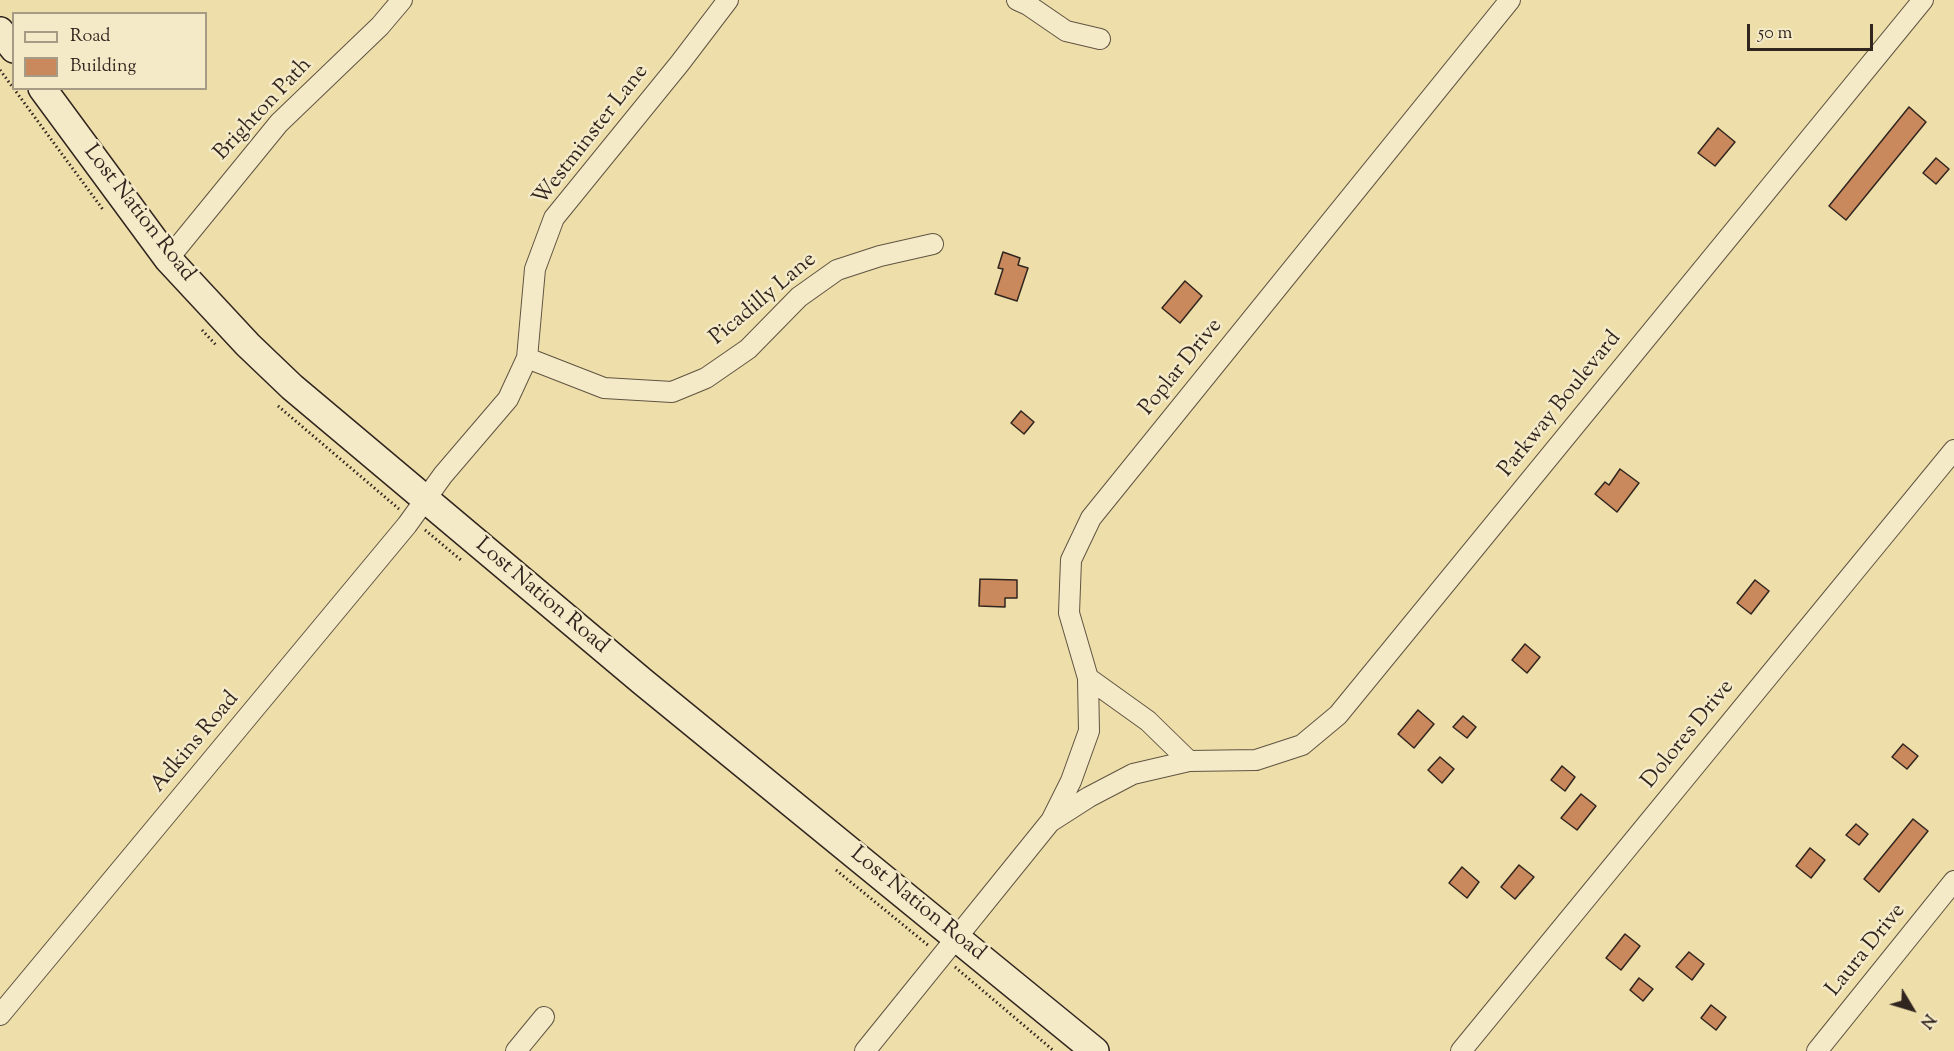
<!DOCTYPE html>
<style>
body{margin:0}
#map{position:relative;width:1954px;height:1051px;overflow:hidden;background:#eedfaa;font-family:"Sorts Mill Goudy",serif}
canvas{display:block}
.legend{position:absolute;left:12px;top:12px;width:195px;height:78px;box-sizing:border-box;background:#f4eac8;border:2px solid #a69b84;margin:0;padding:8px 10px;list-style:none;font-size:18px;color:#31251f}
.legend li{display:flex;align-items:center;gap:12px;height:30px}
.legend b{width:30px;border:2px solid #a69b84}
.north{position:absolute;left:1882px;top:979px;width:60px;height:60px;-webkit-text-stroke:4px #f4eac8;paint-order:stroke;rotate:128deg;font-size:16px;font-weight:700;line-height:24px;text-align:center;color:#31251f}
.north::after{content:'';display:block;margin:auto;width:21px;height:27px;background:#31251f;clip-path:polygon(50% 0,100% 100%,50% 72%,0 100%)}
.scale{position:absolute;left:1747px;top:24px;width:126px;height:27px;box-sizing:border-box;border:3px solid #31251f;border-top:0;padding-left:8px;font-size:18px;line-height:21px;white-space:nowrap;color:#31251f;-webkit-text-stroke:4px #f4eac8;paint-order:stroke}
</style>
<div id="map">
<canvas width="1954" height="1051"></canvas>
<ul class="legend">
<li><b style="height:8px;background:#f4eac8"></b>Road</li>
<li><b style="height:16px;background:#ca895c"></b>Building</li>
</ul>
<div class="north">N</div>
<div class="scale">50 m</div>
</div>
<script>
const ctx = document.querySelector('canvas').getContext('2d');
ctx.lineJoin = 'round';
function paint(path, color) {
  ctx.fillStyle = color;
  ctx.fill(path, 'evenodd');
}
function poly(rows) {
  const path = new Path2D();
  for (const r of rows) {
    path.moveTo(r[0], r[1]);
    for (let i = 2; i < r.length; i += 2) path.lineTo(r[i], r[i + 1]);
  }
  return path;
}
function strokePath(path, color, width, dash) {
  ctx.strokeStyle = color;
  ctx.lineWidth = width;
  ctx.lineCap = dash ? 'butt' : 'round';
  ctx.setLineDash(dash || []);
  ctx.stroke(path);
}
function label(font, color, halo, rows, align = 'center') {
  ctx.font = font + ' "Sorts Mill Goudy",serif';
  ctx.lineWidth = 5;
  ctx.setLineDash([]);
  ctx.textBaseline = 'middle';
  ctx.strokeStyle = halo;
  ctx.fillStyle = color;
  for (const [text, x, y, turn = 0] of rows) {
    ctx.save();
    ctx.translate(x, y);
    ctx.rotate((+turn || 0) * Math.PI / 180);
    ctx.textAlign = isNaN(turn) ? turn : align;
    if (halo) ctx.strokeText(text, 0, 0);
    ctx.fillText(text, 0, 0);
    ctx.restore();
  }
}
const building = poly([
 [1909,107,1926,122,1846,220,1829,206,1909,107],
 [1718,128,1735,142,1715,166,1698,153,1718,128],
 [1936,158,1949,169,1936,184,1923,173,1936,158],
 [1003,252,1020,258,1018,265,1028,268,1017,301,995,294,1003,269,998,268,1003,252],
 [1185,281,1202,296,1180,323,1162,308,1185,281],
 [1021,411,1034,422,1024,434,1011,423,1021,411],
 [1620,469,1639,483,1617,512,1595,494,1605,482,1609,485,1620,469],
 [980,579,1017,580,1017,598,1005,598,1005,607,979,606,980,579],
 [1755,580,1769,591,1751,614,1737,603,1755,580],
 [1525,644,1540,657,1527,673,1512,660,1525,644],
 [1418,710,1434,724,1414,748,1398,734,1418,710],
 [1463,716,1476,727,1467,738,1453,727,1463,716],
 [1903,744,1918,756,1907,769,1892,757,1903,744],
 [1440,757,1454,769,1442,783,1428,770,1440,757],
 [1562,766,1575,777,1565,791,1551,780,1562,766],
 [1581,794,1596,806,1577,830,1561,818,1581,794],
 [1913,819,1928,831,1879,892,1864,879,1913,819],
 [1856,824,1868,834,1859,845,1846,835,1856,824],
 [1810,848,1825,860,1811,878,1796,866,1810,848],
 [1519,865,1534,877,1515,899,1501,887,1519,865],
 [1462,867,1479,882,1467,898,1449,883,1462,867],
 [1625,934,1640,946,1621,970,1606,958,1625,934],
 [1689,952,1704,964,1692,980,1676,967,1689,952],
 [1639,978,1653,989,1643,1001,1630,990,1639,978],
 [1711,1005,1726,1017,1716,1030,1701,1018,1711,1005]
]);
paint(building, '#ca895c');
strokePath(building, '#31251f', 1.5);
const street = poly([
 [1017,0,1028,5,1066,31,1100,39],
 [168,259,279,123,380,26,402,0],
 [527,358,604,388,672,392,706,378,748,349,799,297,837,270,880,256,933,244],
 [1088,678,1148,721,1189,761],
 [1051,821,1071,781,1089,731,1088,678,1069,613,1071,560,1091,518,1510,0],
 [0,1015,407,525,443,475,508,399,527,358,535,269,554,218,680,63,728,0],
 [516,1051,544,1017],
 [865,1051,1050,822,1089,797,1133,774,1189,761,1256,760,1302,745,1338,715,1923,0],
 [1461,1051,1954,450],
 [1817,1051,1954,881]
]);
const secondary = poly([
 [0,31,14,49],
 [42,88,168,259,248,345,292,387,643,682,1095,1051]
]);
strokePath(street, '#605442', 22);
strokePath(secondary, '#31251f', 30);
strokePath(poly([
 [0,70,104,211],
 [202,330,216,345],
 [278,406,399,509],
 [425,530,461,560],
 [836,870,929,946],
 [955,967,1054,1051]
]), '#31251f', 3, [1.5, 3]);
strokePath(street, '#f4eac8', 20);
strokePath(secondary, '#f4eac8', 27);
label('22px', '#31251f', '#f4eac8', [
 ["Brighton Path",264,110,-47],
 ["Westminster Lane",592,136,-52],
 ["Lost Nation Road",138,214,52],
 ["Picadilly Lane",764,300,-40],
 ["Poplar Drive",1182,368,-51],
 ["Parkway Boulevard",1561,405,-51],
 ["Lost Nation Road",541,597,40],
 ["Dolores Drive",1689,735,-51],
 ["Adkins Road",196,743,-50],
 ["Lost Nation Road",917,905,39],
 ["Laura Drive",1867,951,-51]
]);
</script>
